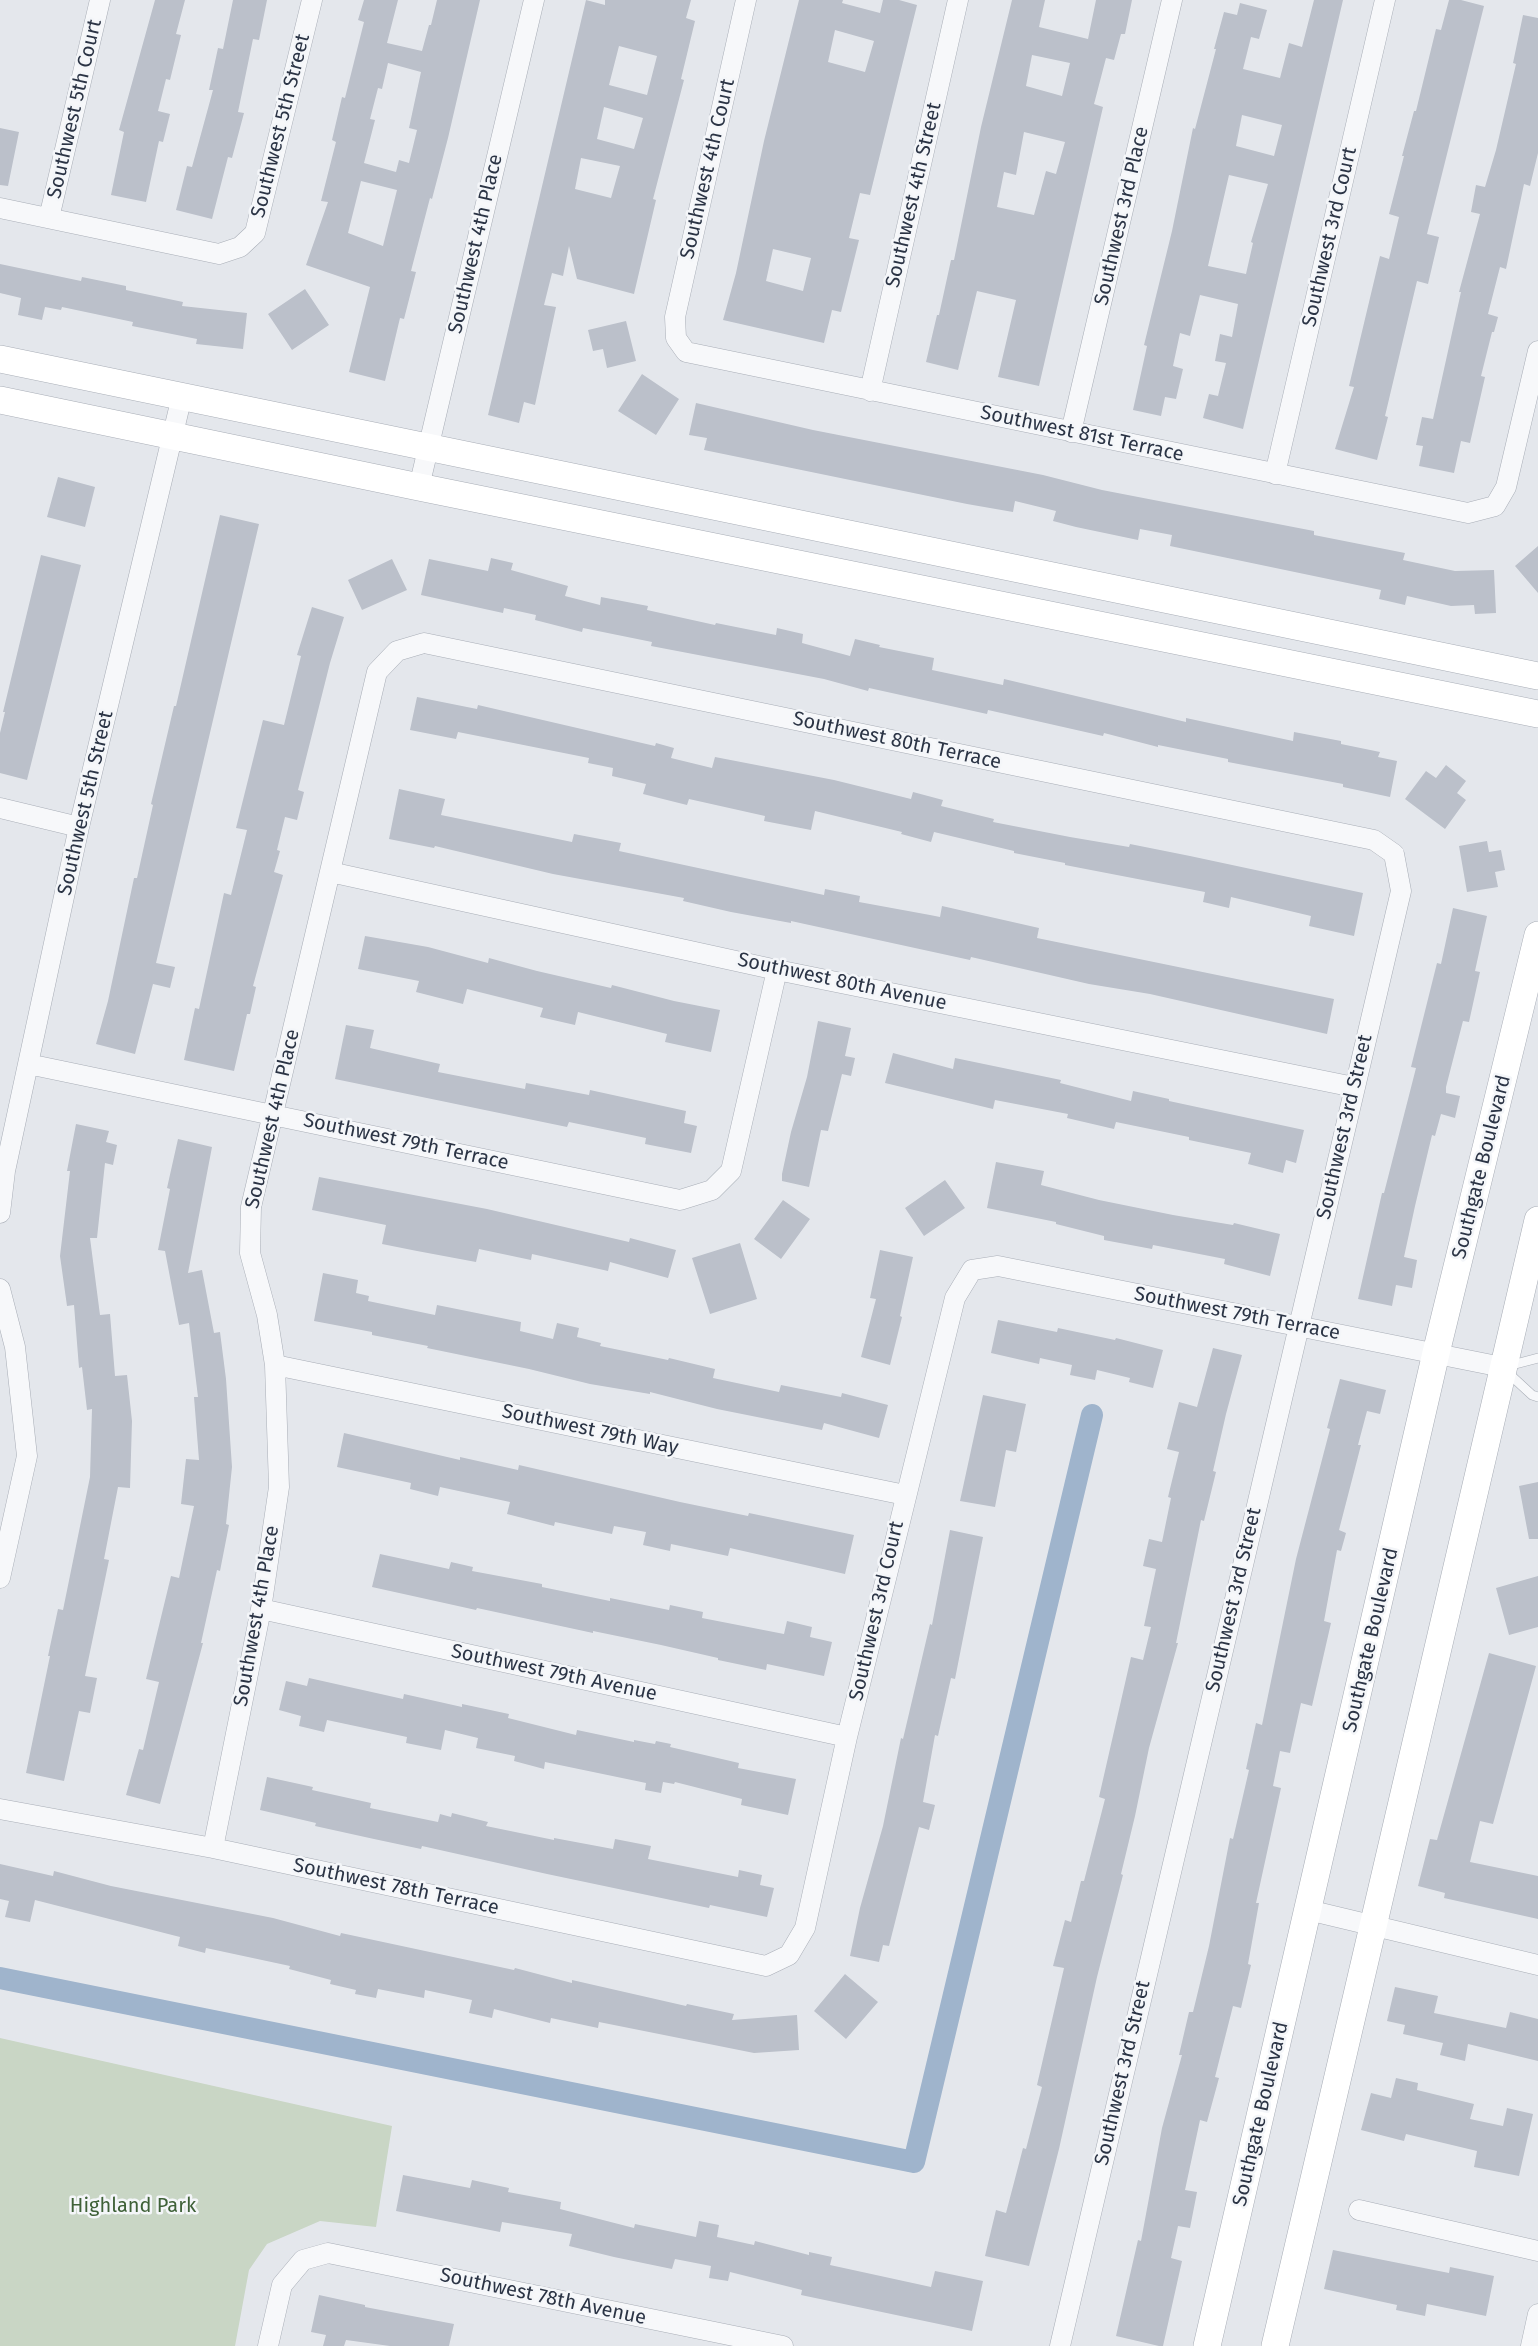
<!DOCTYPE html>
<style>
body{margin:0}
canvas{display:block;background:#e4e7ec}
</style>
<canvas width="1538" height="2346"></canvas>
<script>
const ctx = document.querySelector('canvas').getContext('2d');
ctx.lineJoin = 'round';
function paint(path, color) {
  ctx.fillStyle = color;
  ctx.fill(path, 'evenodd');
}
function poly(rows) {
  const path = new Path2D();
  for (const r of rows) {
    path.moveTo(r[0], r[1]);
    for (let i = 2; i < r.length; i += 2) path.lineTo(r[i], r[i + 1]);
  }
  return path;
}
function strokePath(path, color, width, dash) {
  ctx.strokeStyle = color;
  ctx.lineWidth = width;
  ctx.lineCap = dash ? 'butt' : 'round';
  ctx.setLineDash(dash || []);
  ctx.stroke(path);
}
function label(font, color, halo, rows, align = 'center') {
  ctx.font = font + ' "Fira Sans",sans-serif';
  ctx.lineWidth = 5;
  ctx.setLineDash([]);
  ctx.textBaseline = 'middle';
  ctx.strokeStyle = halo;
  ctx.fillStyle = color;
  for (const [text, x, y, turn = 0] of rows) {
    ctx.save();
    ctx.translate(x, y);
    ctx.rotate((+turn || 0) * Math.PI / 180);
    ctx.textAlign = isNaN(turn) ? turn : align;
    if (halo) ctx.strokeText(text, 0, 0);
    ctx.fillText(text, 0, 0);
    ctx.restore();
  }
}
paint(poly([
 [0,2038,392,2126,376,2227,320,2221,267,2244,249,2270,235,2346,0,2346]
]), '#c9d6c5');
strokePath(poly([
 [0,1978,914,2162,1092,1415]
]), '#9fb4cc', 22);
paint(poly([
 [155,0,185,0,176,34,181,35,170,80,166,79,158,111,170,114,163,142,159,141,146,202,111,195,124,132,119,130],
 [233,0,267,0,259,40,253,39,238,112,244,113,232,158,228,157,212,219,176,210,187,166,192,167,213,90,209,90,218,48,223,49],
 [364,0,398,0,387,43,422,51,429,25,431,25,437,0,480,0,448,138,432,199,430,198,411,271,416,272,404,319,400,318,385,381,349,372,370,287,306,265,328,202,321,201,336,142,332,140,342,97,345,98,364,22,358,20],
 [388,63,421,72,409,128,417,130,409,163,399,160,396,172,364,163,375,120,370,119,378,88,382,89],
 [361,181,397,190,383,246,348,233],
 [586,0,605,5,605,0,691,0,686,18,695,21,681,79,684,80,653,199,656,200,634,294,577,279,569,246,563,276,552,273,544,305,556,307,535,405,524,402,519,423,488,415],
 [619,46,657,56,647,95,609,85],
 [604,107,643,118,634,149,597,139],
 [581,158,620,166,611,198,575,189],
 [799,0,843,0,842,3,880,13,883,0,899,0,917,5,870,195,860,193,849,238,859,240,841,312,832,310,824,343,723,320,736,273,764,141],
 [835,30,874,41,865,72,828,62],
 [773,249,811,258,803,291,766,281],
 [1012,0,1045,0,1039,27,1088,39,1096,0,1132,0,1125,34,1121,34,1114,60,1106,58,1094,104,1103,107,1039,386,998,377,1016,300,977,291,958,370,926,362,937,315,939,315,951,260,954,260,981,127],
 [1032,55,1070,63,1062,96,1026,86],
 [1024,132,1065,142,1056,174,1046,171,1034,215,997,207,1004,172,1016,175],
 [1314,0,1343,0,1243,429,1203,418,1209,394,1218,396,1226,363,1215,361,1220,334,1232,337,1238,304,1200,295,1190,336,1180,333,1173,366,1183,369,1176,399,1165,397,1161,416,1133,410,1147,346,1144,345,1172,231,1193,128,1195,129,1216,49,1214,49,1224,12,1237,15,1240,3,1267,10,1259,39,1251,37,1243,69,1280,78,1289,43,1302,47],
 [1242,115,1282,125,1274,156,1236,146],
 [1229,175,1268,184,1251,242,1253,243,1246,274,1208,266],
 [1449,0,1461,0,1484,6,1427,234,1439,237,1428,284,1417,281,1385,416,1388,417,1377,460,1335,449,1354,387,1349,386,1380,256,1389,259,1399,217,1389,214,1404,156,1402,156,1414,111,1416,111,1436,29,1441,30],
 [1523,15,1538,18,1538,153,1530,186,1524,184,1506,269,1500,267,1488,314,1498,317,1494,332,1492,332,1481,376,1485,377,1470,443,1461,441,1454,473,1419,466,1423,446,1416,445,1422,417,1433,419,1461,292,1459,292,1480,214,1471,212,1476,185,1485,187,1496,150,1516,64,1513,63],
 [0,128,19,132,8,186,0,185],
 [0,264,81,281,82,277,126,286,126,290,183,302,182,306,247,313,243,349,196,344,197,339,132,326,133,322,62,307,61,310,45,307,42,320,18,315,21,298,0,293],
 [305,289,329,325,292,350,268,314],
 [626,321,636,361,607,368,603,349,593,351,588,330],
 [642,374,679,399,656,435,618,411],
 [696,403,813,430,1043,475,1102,490,1314,531,1314,535,1405,553,1403,560,1455,571,1494,570,1496,613,1475,614,1474,605,1451,606,1407,596,1405,605,1379,599,1381,590,1170,546,1172,535,1140,529,1138,540,1076,527,1053,521,1056,511,1015,501,1013,512,967,504,704,450,707,438,689,435],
 [58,477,95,487,85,527,47,517],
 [220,515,259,524,156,963,175,967,170,988,153,984,135,1054,96,1044,108,1001,134,878,137,878,153,805,151,804,174,706,176,706],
 [1538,546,1538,593,1515,566],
 [41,555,81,565,27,780,0,773,0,733,5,712,3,712],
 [491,558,513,563,511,570,568,586,565,596,600,605,601,597,648,606,647,610,715,625,716,623,776,635,777,628,803,634,802,643,850,656,855,639,880,645,879,647,934,658,932,670,1003,685,1004,679,1186,722,1186,718,1293,741,1294,732,1341,741,1341,744,1380,752,1378,757,1397,761,1390,797,1343,787,1343,784,1228,762,1228,759,1158,745,1158,747,1104,733,1103,736,988,710,987,714,869,688,868,691,824,679,651,646,652,642,583,628,582,632,535,620,536,615,504,608,503,613,421,595,429,559,488,571],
 [392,559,407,590,362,610,348,580],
 [312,607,344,617,330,663,298,790,304,792,297,820,285,817,277,850,280,851,274,872,283,875,253,986,256,987,250,1014,247,1014,234,1071,184,1060,195,1008,199,1009,224,893,231,895,247,830,236,828,263,720,284,725,301,656,297,655],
 [417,697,477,709,478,705,655,746,656,743,674,748,671,758,712,768,715,757,834,780,911,799,913,792,943,800,941,806,994,819,993,822,1070,837,1129,847,1130,844,1190,856,1363,893,1354,936,1309,926,1311,916,1231,897,1229,908,1203,902,1205,892,1065,865,1065,863,1014,853,1014,851,934,832,931,842,901,834,902,832,815,811,811,830,764,821,765,816,689,799,687,805,643,794,646,784,612,776,613,768,588,763,589,758,458,732,456,739,410,730],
 [1446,765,1466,781,1457,793,1466,800,1445,829,1405,799,1426,771,1436,778],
 [399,789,445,799,441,815,572,842,574,834,621,843,619,851,824,895,825,889,860,896,859,902,930,915,940,917,942,906,1039,928,1037,938,1334,999,1327,1034,1150,994,1089,984,971,957,970,960,791,921,791,923,731,912,683,901,684,898,553,874,435,846,434,848,389,839],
 [1487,841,1489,852,1501,850,1505,870,1495,872,1498,887,1467,892,1459,846],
 [1453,908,1487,916,1475,971,1480,972,1469,1022,1463,1021,1446,1087,1446,1093,1460,1096,1455,1118,1441,1114,1435,1136,1432,1135,1415,1206,1404,1257,1417,1260,1412,1288,1396,1285,1392,1306,1358,1299,1382,1193,1384,1193,1416,1068,1411,1067,1437,963,1441,964],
 [365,936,428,947,488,963,489,958,537,971,611,988,612,985,674,1001,720,1010,711,1052,665,1042,667,1034,578,1012,575,1025,540,1017,543,1008,467,989,463,1004,416,992,419,981,358,969],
 [818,1021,851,1028,845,1056,855,1058,851,1076,842,1074,828,1131,821,1130,809,1187,782,1181,782,1174,791,1132,807,1077],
 [346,1025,374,1030,370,1048,440,1064,438,1072,525,1089,526,1083,589,1095,590,1090,686,1111,684,1123,697,1126,691,1153,645,1144,646,1138,569,1122,567,1127,335,1079],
 [893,1053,953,1069,955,1058,1061,1080,1060,1083,1131,1101,1133,1091,1169,1099,1169,1101,1304,1130,1296,1163,1286,1160,1283,1173,1248,1164,1251,1153,1189,1140,1189,1137,1116,1122,1114,1129,1067,1118,1068,1114,995,1100,993,1109,885,1083],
 [76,1124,109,1131,106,1142,117,1145,113,1165,105,1163,97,1238,90,1238,100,1315,110,1314,115,1376,127,1375,132,1421,130,1488,118,1487,104,1559,109,1560,85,1676,97,1678,90,1713,79,1711,64,1781,26,1773,50,1656,48,1656,58,1609,63,1610,90,1477,92,1409,87,1410,82,1367,79,1368,74,1305,67,1306,60,1256,70,1171,67,1171],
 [178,1139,212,1147,188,1273,202,1270,214,1333,220,1332,226,1379,232,1467,226,1524,229,1525,220,1571,217,1570,201,1643,203,1643,160,1804,126,1795,139,1749,143,1750,159,1682,146,1679,171,1576,179,1578,194,1506,181,1504,186,1459,199,1460,194,1397,198,1397,189,1323,179,1325,165,1251,158,1250,170,1189,167,1188],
 [996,1162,1044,1171,1041,1185,1099,1200,1173,1215,1233,1225,1234,1223,1280,1234,1270,1276,1224,1264,1225,1259,1153,1245,1152,1249,1104,1240,1104,1236,1056,1224,1056,1222,987,1208],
 [319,1177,487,1209,629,1242,630,1238,676,1250,668,1278,610,1262,608,1271,532,1254,531,1260,479,1249,476,1262,417,1251,382,1244,386,1225,312,1210],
 [945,1180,965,1208,924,1236,905,1208],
 [783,1200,810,1219,781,1259,754,1239],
 [740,1243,757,1299,710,1314,692,1258],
 [880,1250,913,1257,900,1316,902,1317,890,1365,861,1357,876,1299,870,1298],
 [323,1273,358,1280,356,1293,369,1296,368,1301,435,1315,437,1305,521,1322,520,1331,553,1339,557,1323,579,1328,577,1337,601,1343,600,1346,668,1360,669,1358,715,1369,713,1378,779,1392,781,1385,841,1397,842,1393,888,1405,879,1438,824,1423,822,1430,717,1409,650,1392,650,1394,590,1384,529,1369,427,1348,428,1346,372,1335,372,1332,314,1321],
 [998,1320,1057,1332,1058,1328,1115,1340,1116,1338,1163,1350,1153,1388,1129,1382,1130,1378,1097,1370,1095,1380,1070,1375,1072,1365,1040,1358,1039,1364,991,1353],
 [1213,1348,1242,1355,1226,1414,1213,1471,1216,1472,1204,1521,1201,1520,1176,1643,1178,1643,1149,1748,1135,1816,1121,1874,1123,1875,1097,1977,1059,2149,1029,2266,985,2256,996,2210,1006,2213,1023,2148,1026,2149,1042,2087,1037,2085,1064,1968,1053,1966,1065,1920,1071,1922,1081,1881,1084,1881,1105,1799,1099,1797,1131,1657,1143,1660,1151,1627,1144,1626,1156,1569,1143,1566,1149,1539,1162,1542,1171,1498,1168,1497,1179,1452,1167,1449,1179,1402,1197,1407],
 [1340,1379,1386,1390,1380,1414,1367,1411,1358,1445,1361,1445,1339,1530,1346,1533,1341,1551,1337,1550,1324,1621,1331,1623,1312,1706,1301,1703,1290,1753,1280,1751,1273,1786,1281,1788,1256,1903,1259,1903,1248,1964,1251,1965,1241,2008,1233,2006,1215,2077,1219,2078,1207,2122,1200,2120,1185,2190,1197,2192,1190,2228,1178,2226,1171,2258,1182,2261,1163,2346,1159,2346,1116,2336,1138,2240,1141,2241,1162,2128,1182,2055,1179,2055,1189,2012,1193,2012,1209,1946,1230,1838,1233,1839,1249,1770,1246,1769,1256,1723,1262,1725,1296,1559,1330,1429,1327,1428],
 [983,1395,1026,1404,1016,1452,1006,1450,995,1507,960,1501],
 [344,1433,460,1460,460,1457,518,1470,519,1465,680,1502,748,1516,749,1513,854,1535,845,1574,730,1548,728,1556,671,1544,670,1551,643,1545,646,1532,614,1526,612,1534,555,1522,554,1526,507,1514,510,1502,440,1487,438,1496,410,1489,411,1483,337,1467],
 [1538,1482,1538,1539,1529,1539,1519,1486],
 [950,1530,983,1537,955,1679,951,1678,938,1736,935,1735,923,1802,935,1805,929,1830,919,1827,889,1946,883,1945,879,1962,850,1956,860,1908,883,1826,901,1738,903,1739,930,1624,932,1625],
 [380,1554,449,1569,451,1562,473,1567,472,1571,542,1584,542,1587,610,1601,610,1598,669,1610,670,1605,703,1612,702,1618,784,1634,787,1621,812,1627,810,1637,832,1642,824,1676,767,1664,766,1670,718,1660,718,1658,661,1645,593,1631,593,1633,477,1608,476,1610,372,1587],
 [1538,1576,1538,1627,1509,1635,1496,1588],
 [1489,1653,1536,1666,1493,1824,1480,1821,1470,1862,1538,1876,1538,1919,1444,1898,1445,1893,1418,1886,1430,1839,1437,1840],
 [309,1678,403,1699,404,1694,462,1707,462,1704,509,1714,508,1718,576,1735,577,1730,634,1742,634,1740,655,1744,656,1741,671,1744,670,1747,739,1763,738,1768,796,1779,788,1815,741,1805,742,1799,675,1782,674,1784,663,1782,661,1793,645,1790,646,1783,545,1762,544,1769,514,1761,515,1756,476,1748,478,1738,445,1730,441,1750,406,1743,407,1737,327,1720,324,1732,299,1726,301,1716,279,1710,286,1681,307,1686],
 [267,1777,313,1787,312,1790,371,1803,370,1808,438,1822,440,1814,451,1817,452,1813,488,1822,486,1826,554,1840,554,1838,613,1849,615,1839,651,1846,648,1859,738,1877,739,1870,762,1875,760,1885,774,1888,767,1917,710,1905,709,1908,547,1874,422,1846,421,1849,374,1839,315,1826,316,1823,260,1810],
 [0,1864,53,1876,54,1871,111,1886,273,1918,340,1936,341,1933,514,1970,515,1968,572,1983,572,1980,686,2006,687,2004,734,2014,732,2020,797,2015,799,2050,754,2053,599,2022,598,2028,551,2018,550,2023,494,2009,492,2018,469,2013,472,2000,425,1990,424,1998,378,1989,376,1998,355,1994,356,1990,330,1984,331,1980,289,1969,290,1966,206,1948,205,1953,178,1946,180,1937,35,1900,30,1922,5,1917,9,1901,0,1899],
 [845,1974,878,2002,846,2039,814,2011],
 [1395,1987,1438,1996,1434,2013,1506,2028,1510,2012,1538,2019,1538,2061,1468,2044,1465,2061,1440,2055,1443,2043,1403,2034,1405,2025,1387,2021],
 [1396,2078,1418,2083,1417,2090,1474,2104,1470,2119,1503,2126,1507,2108,1533,2114,1519,2176,1474,2167,1477,2151,1406,2134,1404,2141,1361,2130,1371,2093,1391,2098],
 [403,2175,470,2188,472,2180,509,2188,508,2192,561,2202,560,2209,634,2228,635,2224,696,2237,699,2221,719,2225,717,2237,754,2245,755,2241,809,2255,809,2252,832,2257,830,2265,931,2287,935,2271,983,2281,972,2331,801,2295,802,2290,730,2272,728,2281,709,2278,711,2266,675,2259,672,2269,614,2257,569,2246,572,2234,502,2222,500,2232,396,2211],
 [1333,2250,1449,2273,1450,2267,1494,2276,1486,2316,1427,2304,1425,2316,1396,2310,1397,2305,1324,2289],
 [319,2295,365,2305,365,2307,454,2324,449,2346,390,2346,346,2340,344,2346,323,2346,326,2335,311,2332]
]), '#bbc0ca');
const lane = poly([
 [1508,1366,1538,1358],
 [1506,1371,1532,1395,1538,1397]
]);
const street = poly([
 [746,0,675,317,676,338,686,352,1468,513,1495,506,1506,487,1538,351],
 [0,208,219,254,240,247,255,233,312,0],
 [49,218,100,0],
 [870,391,958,0],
 [1071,432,1172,0],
 [1275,474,1385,0],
 [419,487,534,0],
 [0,808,79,827],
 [330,872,777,970,1354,1087],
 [28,1064,680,1200,712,1190,731,1171,777,970],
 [0,1213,5,1171,79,827,182,396],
 [0,1289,15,1347,27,1456,0,1578],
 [275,1365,905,1495],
 [261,1609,847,1737],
 [0,1809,213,1848,766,1966,789,1955,805,1928,847,1737,955,1298,972,1270,998,1266,1502,1367],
 [213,1848,261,1609,279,1487,275,1365,267,1315,250,1253,251,1207,377,672,397,651,424,643,1374,840,1394,854,1401,891,1060,2346],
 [1308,1910,1538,1965],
 [1359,2210,1538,2251],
 [268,2346,282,2285,303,2260,328,2253,783,2346],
 [1531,2346,1538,2314]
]);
const secondary = poly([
 [0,359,1538,676],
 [0,400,419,487,1538,714],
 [1207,2346,1436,1353,1538,935],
 [1275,2346,1538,1220]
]);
strokePath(lane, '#a9aeb7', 10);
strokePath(street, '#a9aeb7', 21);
strokePath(secondary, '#a9aeb7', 28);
strokePath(lane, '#f7f8fa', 9);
strokePath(street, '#f7f8fa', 20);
strokePath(secondary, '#fff', 27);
label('20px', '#2b3445', '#f4f6f9', [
 ["Southwest 5th Court",75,109,-77],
 ["Southwest 5th Street",281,126,-76],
 ["Southwest 4th Court",708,169,-77],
 ["Southwest 4th Street",914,195,-77],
 ["Southwest 3rd Place",1122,216,-77],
 ["Southwest 3rd Court",1330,237,-77],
 ["Southwest 4th Place",476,244,-77],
 ["Southwest 81st Terrace",1082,434,12],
 ["Southwest 80th Terrace",897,741,12],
 ["Southwest 5th Street",86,803,-77],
 ["Southwest 80th Avenue",842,982,12],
 ["Southwest 4th Place",273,1119,-77],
 ["Southwest 3rd Street",1345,1127,-77],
 ["Southwest 79th Terrace",406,1142,12],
 ["Southgate Boulevard",1482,1167,-76],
 ["Southwest 79th Terrace",1237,1314,11],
 ["Southwest 79th Way",590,1430,12],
 ["Southwest 3rd Street",1234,1600,-77],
 ["Southwest 3rd Court",877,1611,-77],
 ["Southwest 4th Place",257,1616,-80],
 ["Southgate Boulevard",1371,1640,-77],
 ["Southwest 79th Avenue",554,1673,12],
 ["Southwest 78th Terrace",396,1887,12],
 ["Southwest 3rd Street",1123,2073,-77],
 ["Southgate Boulevard",1261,2114,-77],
 ["Southwest 78th Avenue",543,2297,12]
]);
label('20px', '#3f6138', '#f4f6f9', [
 ["Highland Park",133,2206]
]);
</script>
